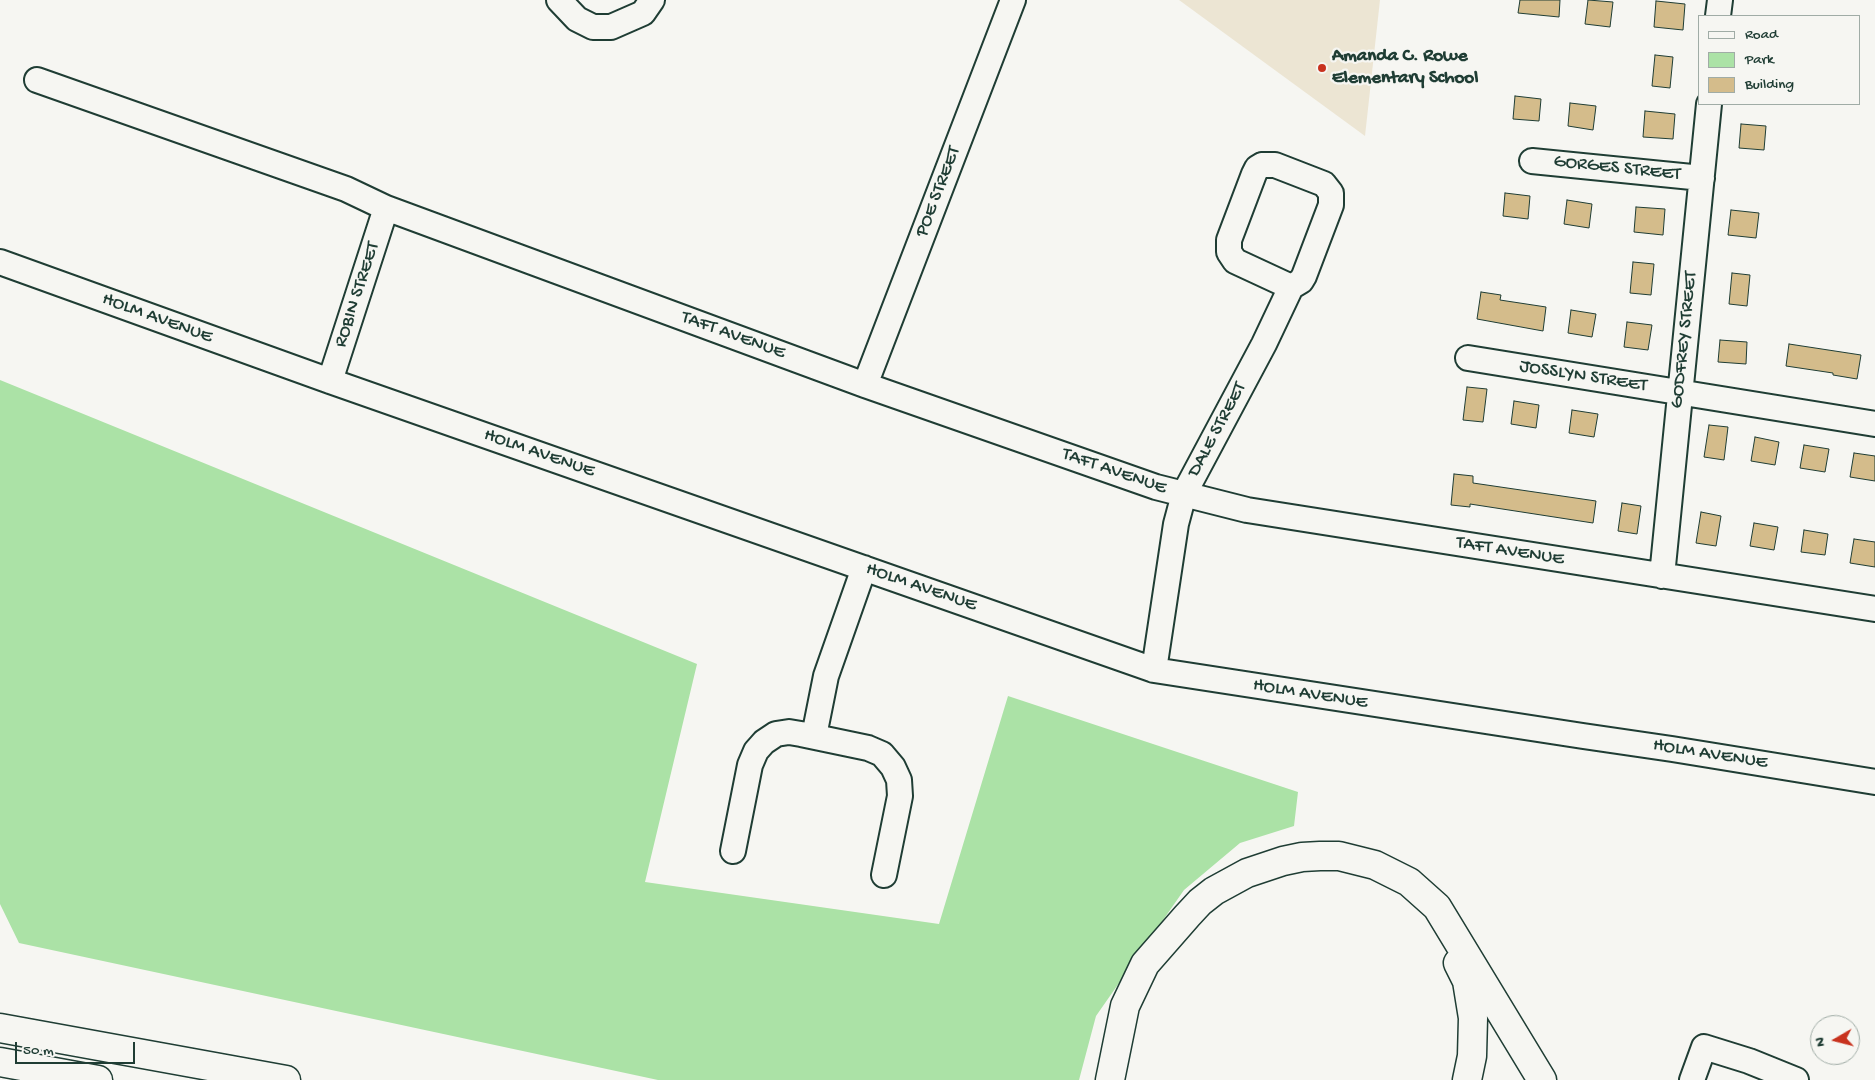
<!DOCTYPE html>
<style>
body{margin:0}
#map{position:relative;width:1875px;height:1080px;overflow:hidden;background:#f6f6f2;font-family:"Gochi Hand",sans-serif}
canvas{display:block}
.legend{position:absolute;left:1698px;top:15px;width:162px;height:90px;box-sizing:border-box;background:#f6f6f2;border:1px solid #a0aca6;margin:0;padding:6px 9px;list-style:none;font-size:15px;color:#1f3d34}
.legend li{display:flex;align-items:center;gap:10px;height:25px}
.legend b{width:25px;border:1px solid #a0aca6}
.north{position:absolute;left:1810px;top:1015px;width:50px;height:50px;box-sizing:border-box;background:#f6f6f2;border:1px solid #a0aca6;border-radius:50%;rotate:262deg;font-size:14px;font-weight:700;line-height:20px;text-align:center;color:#1f3d34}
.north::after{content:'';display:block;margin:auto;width:18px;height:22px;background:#c8321e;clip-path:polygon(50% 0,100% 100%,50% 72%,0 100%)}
.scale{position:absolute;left:15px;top:1042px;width:120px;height:22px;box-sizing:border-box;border:2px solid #1f3d34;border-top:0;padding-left:6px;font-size:15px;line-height:18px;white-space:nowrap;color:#1f3d34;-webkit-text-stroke:4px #f6f6f2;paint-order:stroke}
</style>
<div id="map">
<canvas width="1875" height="1080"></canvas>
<ul class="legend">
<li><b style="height:6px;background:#f6f6f2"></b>Road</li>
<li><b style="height:14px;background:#abe2a6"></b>Park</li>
<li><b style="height:14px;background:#d4bc8b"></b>Building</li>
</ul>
<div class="north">N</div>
<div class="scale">50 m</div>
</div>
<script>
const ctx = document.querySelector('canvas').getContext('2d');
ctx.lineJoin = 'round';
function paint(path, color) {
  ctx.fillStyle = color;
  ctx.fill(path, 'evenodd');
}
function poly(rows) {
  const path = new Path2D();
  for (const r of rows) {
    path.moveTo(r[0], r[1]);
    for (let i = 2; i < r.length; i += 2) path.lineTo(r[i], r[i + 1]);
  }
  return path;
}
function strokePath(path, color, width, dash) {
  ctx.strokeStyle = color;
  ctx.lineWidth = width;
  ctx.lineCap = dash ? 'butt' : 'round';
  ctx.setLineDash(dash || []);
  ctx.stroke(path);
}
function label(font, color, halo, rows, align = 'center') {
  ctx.font = font + ' "Gochi Hand",sans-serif';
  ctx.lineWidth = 4.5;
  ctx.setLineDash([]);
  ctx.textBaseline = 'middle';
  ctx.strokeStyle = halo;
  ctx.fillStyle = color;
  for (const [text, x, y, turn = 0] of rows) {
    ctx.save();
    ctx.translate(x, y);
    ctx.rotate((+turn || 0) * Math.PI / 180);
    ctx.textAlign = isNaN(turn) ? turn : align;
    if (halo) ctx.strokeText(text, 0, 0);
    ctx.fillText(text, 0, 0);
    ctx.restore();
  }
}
paint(poly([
 [1179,0,1380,0,1365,136]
]), '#ece5d3');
paint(poly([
 [0,380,697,664,645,882,939,924,1008,696,1298,792,1294,826,1240,843,1184,890,1096,1016,1079,1080,658,1080,19,943,0,904]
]), '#abe2a6');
const building = poly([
 [1520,0,1560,0,1559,17,1518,13,1520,0],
 [1588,0,1613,2,1610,27,1585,24,1588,0],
 [1656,1,1685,4,1683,30,1654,27,1656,1],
 [1655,55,1673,57,1670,88,1652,86,1655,55],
 [1515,96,1541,99,1539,121,1513,119,1515,96],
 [1570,103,1596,106,1593,130,1568,126,1570,103],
 [1645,111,1675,114,1673,139,1643,137,1645,111],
 [1741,124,1766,126,1764,150,1739,148,1741,124],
 [1505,193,1530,196,1528,219,1503,216,1505,193],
 [1567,200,1592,204,1589,228,1564,224,1567,200],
 [1636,207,1665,209,1663,235,1634,232,1636,207],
 [1731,210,1759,213,1756,238,1728,235,1731,210],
 [1633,262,1654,264,1651,295,1630,293,1633,262],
 [1732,273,1750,275,1747,306,1729,304,1732,273],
 [1481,292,1501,295,1500,300,1546,307,1543,331,1477,319,1481,292],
 [1571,310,1596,314,1592,337,1568,333,1571,310],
 [1627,322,1652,325,1648,350,1624,347,1627,322],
 [1720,340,1747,342,1746,364,1718,362,1720,340],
 [1789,344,1861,355,1857,379,1833,375,1833,373,1786,366,1789,344],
 [1467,387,1487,389,1483,422,1463,420,1467,387],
 [1514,401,1539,405,1536,428,1511,424,1514,401],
 [1572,410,1598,414,1594,437,1569,433,1572,410],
 [1709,425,1728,427,1724,460,1704,457,1709,425],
 [1755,437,1779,442,1775,465,1751,461,1755,437],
 [1804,445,1829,449,1825,472,1800,468,1804,445],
 [1854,453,1875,456,1875,481,1850,477,1854,453],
 [1454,474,1473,476,1473,483,1596,501,1593,523,1470,504,1470,507,1451,505,1454,474],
 [1622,503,1641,506,1637,534,1618,531,1622,503],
 [1701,512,1721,516,1716,546,1696,543,1701,512],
 [1754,523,1778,527,1774,550,1750,546,1754,523],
 [1804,530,1828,534,1825,555,1801,552,1804,530],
 [1854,539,1875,542,1875,567,1850,563,1854,539]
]);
paint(building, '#d4bc8b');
strokePath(building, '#1f3d34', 1);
const minor = poly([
 [559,0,577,19,593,27,611,27,643,13,652,0],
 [1718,16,1720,0],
 [37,80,346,189,386,208,865,385,1156,487,1247,510,1875,609],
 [1532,161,1702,178],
 [1262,165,1275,165,1324,184,1331,193,1331,205,1304,276,1301,281,1291,287,1235,261,1229,252,1229,240,1254,174,1257,168,1262,165],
 [0,262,330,381,1154,670,1583,736,1672,749,1875,782],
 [1468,358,1875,424],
 [330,381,386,208],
 [865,385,1013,0],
 [1662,576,1709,104],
 [1154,670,1176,524,1184,494,1264,344,1291,287],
 [814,736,826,676,864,568],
 [733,851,750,765,756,751,764,742,776,734,789,732,801,734,868,748,882,754,893,767,899,780,900,796,884,875],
 [1692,1080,1704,1047,1749,1061,1796,1080]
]);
const highway = poly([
 [1458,963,1467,981,1473,1018,1472,1056,1467,1080],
 [0,1028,286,1080],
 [0,1062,98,1080],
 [1110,1080,1125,1006,1145,964,1187,916,1200,902,1214,891,1247,873,1283,861,1302,857,1320,856,1339,856,1375,865,1409,882,1437,907,1542,1080]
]);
strokePath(minor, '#1f3d34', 28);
strokePath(highway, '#1f3d34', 31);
strokePath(minor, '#f6f6f2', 24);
strokePath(highway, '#f6f6f2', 28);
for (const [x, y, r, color] of [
 [1322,68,5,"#c8321e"]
]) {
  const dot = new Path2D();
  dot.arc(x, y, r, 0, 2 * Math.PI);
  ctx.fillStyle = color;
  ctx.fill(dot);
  strokePath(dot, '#f6f6f2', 2);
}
label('bold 19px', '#1f3d34', '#f6f6f2', [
 ["Amanda C. Rowe",1332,57],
 ["Elementary School",1332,79]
], 'left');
label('19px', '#1f3d34', '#f6f6f2', [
 ["GORGES STREET",1617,169,6],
 ["POE STREET",939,192,-69],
 ["ROBIN STREET",358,295,-72],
 ["HOLM AVENUE",157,319,20],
 ["TAFT AVENUE",733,336,20],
 ["GODFREY STREET",1685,340,-84],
 ["JOSSLYN STREET",1583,377,9],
 ["DALE STREET",1218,430,-62],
 ["HOLM AVENUE",539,454,19],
 ["TAFT AVENUE",1114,472,19],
 ["TAFT AVENUE",1510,552,9],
 ["HOLM AVENUE",921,588,19],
 ["HOLM AVENUE",1310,695,9],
 ["HOLM AVENUE",1710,755,9]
]);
</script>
